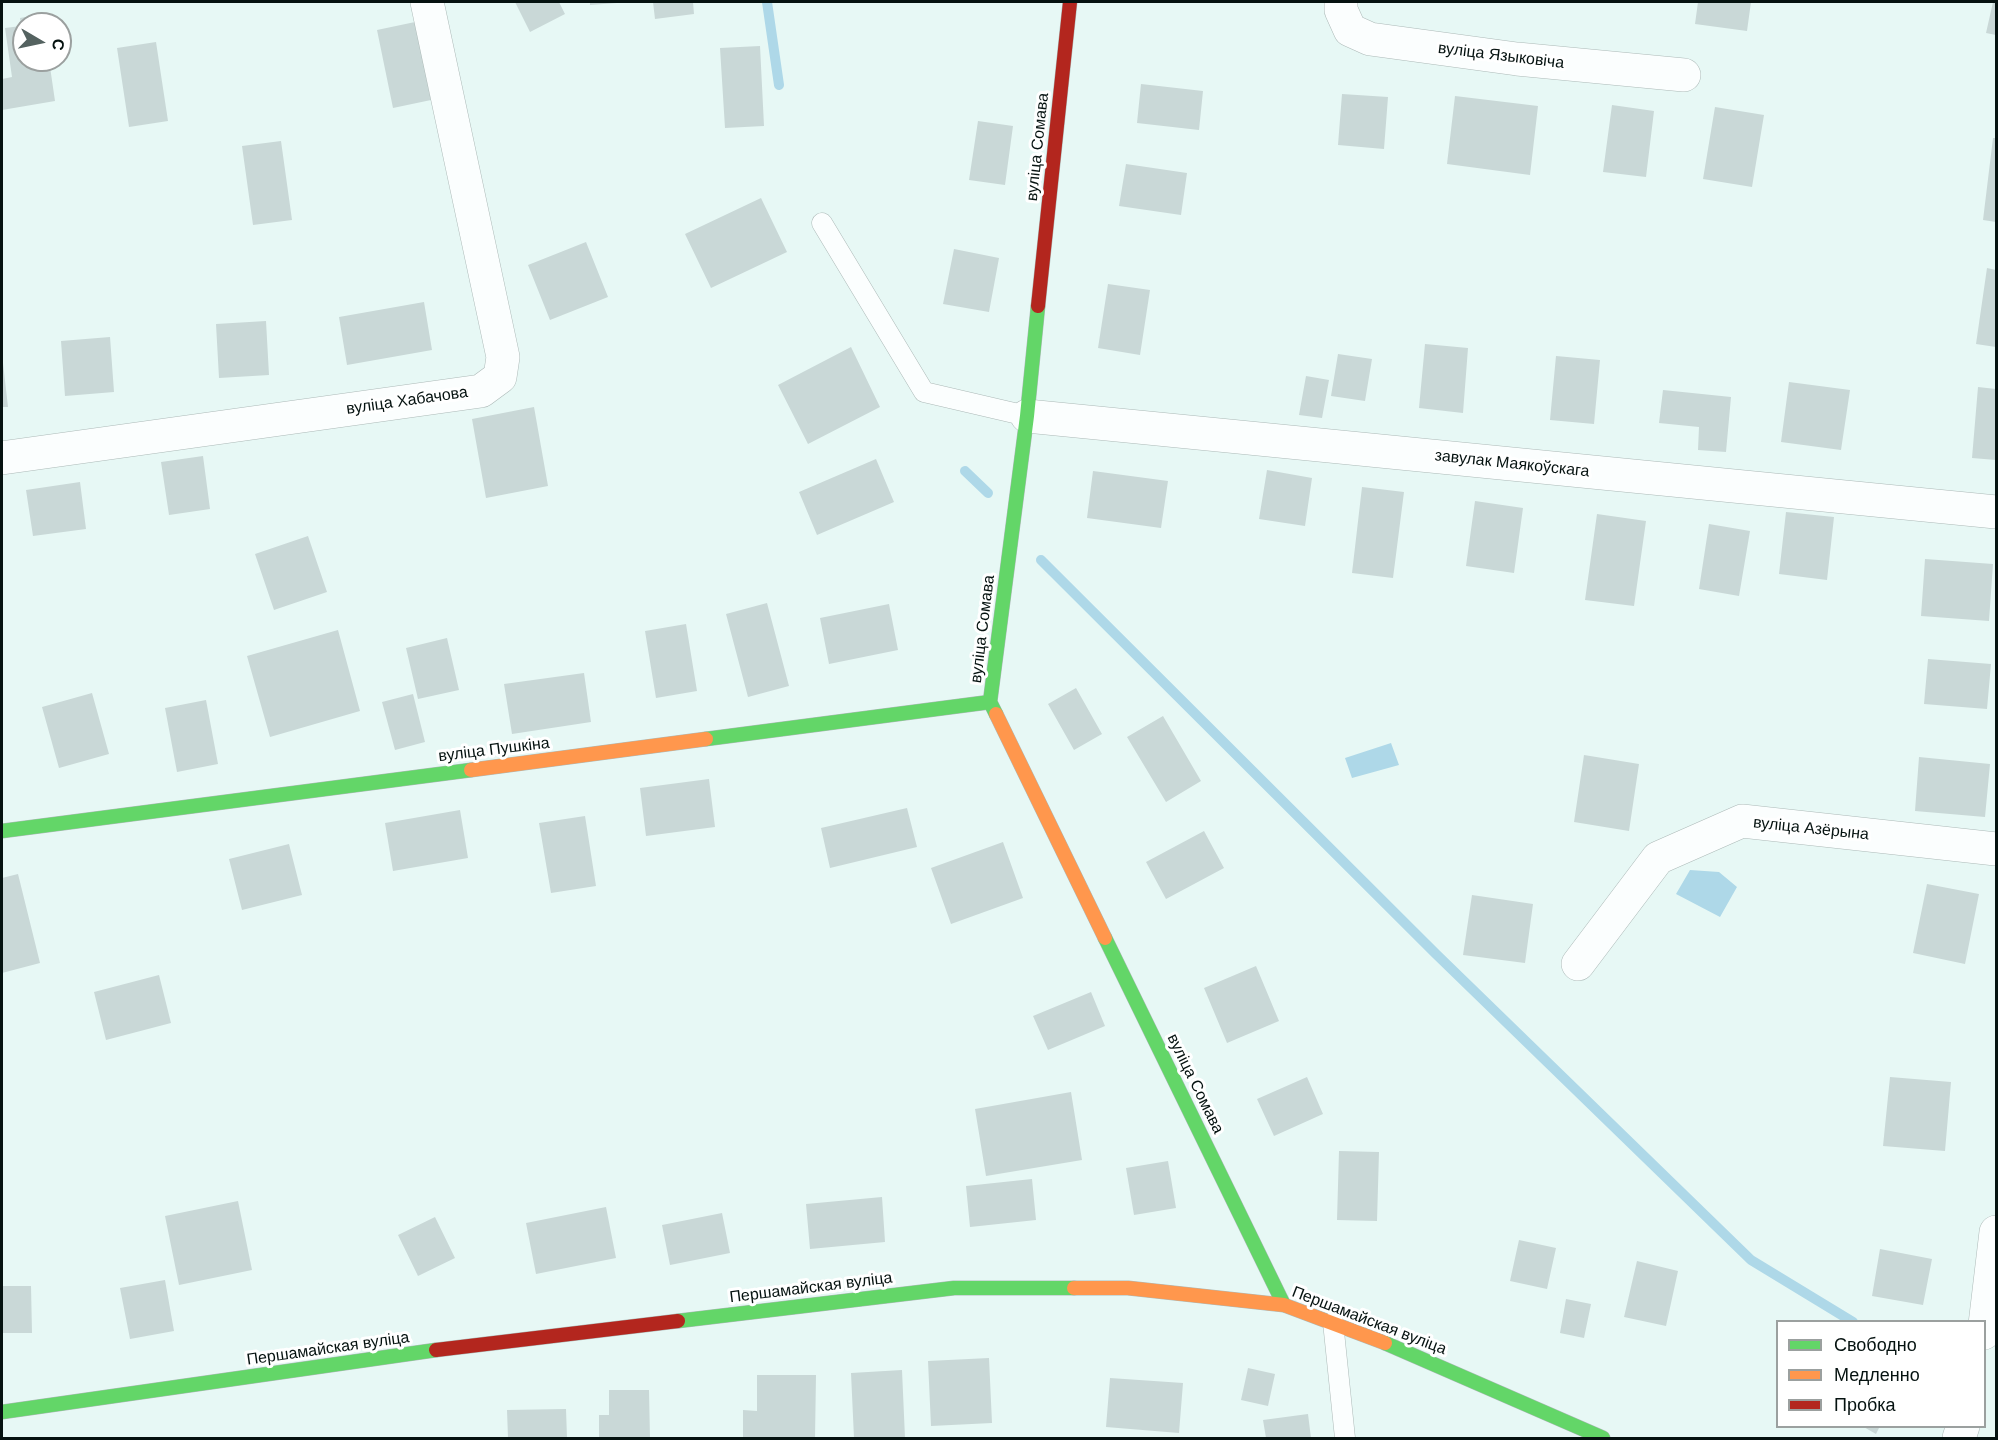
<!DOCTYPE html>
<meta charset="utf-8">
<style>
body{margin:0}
#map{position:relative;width:1998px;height:1440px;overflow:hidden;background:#e7f8f5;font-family:Arial,sans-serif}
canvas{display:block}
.frame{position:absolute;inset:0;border:3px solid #051210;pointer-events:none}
.legend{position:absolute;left:1776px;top:1320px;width:210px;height:108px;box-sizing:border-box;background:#fff;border:2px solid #9ba09f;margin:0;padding:8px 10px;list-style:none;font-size:18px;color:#051210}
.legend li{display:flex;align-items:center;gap:12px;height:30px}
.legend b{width:30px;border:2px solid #9ba09f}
.north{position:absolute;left:12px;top:12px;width:60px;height:60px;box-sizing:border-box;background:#fff;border:2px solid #9ba09f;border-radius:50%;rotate:99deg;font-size:16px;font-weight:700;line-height:24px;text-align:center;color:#051210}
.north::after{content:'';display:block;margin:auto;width:21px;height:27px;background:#546260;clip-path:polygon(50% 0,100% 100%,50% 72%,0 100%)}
</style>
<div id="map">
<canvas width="1998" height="1440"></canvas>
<div class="frame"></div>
<ul class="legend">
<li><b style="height:8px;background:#63d668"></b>Свободно</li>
<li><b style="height:8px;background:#ff974d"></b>Медленно</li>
<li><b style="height:8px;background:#b3261e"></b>Пробка</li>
</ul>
<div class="north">С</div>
</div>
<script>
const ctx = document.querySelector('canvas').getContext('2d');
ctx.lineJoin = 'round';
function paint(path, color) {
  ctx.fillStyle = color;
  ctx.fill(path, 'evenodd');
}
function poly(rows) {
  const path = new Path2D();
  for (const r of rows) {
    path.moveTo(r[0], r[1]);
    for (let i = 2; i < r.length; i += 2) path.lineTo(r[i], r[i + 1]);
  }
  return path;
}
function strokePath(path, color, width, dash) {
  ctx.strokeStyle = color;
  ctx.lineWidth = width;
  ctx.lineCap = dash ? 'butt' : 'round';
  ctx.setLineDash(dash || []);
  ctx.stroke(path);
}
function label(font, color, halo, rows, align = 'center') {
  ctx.font = font + ' Arial,sans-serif';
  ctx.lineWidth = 6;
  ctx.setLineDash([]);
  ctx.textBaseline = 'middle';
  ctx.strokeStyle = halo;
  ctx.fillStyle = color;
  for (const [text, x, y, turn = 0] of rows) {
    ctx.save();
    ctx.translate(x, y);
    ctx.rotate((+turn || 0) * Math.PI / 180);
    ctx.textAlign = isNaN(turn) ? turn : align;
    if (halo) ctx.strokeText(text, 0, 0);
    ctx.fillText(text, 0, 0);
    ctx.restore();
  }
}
paint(poly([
 [1391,743,1399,765,1352,778,1345,758],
 [1690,870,1719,872,1737,887,1720,917,1676,894]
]), '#aed8e8');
strokePath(poly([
 [767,2,779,85],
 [965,471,988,493],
 [1041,560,1436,954,1751,1260,1853,1322]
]), '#aed8e8', 10);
paint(poly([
 [515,2,559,2,565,14,530,32],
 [590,2,617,2,617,3,590,5],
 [653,2,693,2,694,14,655,19],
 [1698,2,1751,2,1747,31,1695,24],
 [1993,2,1996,2,1996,35,1986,33],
 [31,16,32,24,24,24,24,60,49,60,55,101,2,110,2,79,12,77,5,28,21,26,20,18],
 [415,22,431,100,393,108,377,30],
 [156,42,168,121,129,127,117,48],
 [760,46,764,126,725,128,720,48],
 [1141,84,1203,91,1199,130,1137,123],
 [1342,94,1388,97,1384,149,1338,145],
 [1455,96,1538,106,1530,175,1447,164],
 [1612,105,1654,111,1646,177,1603,172],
 [1715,107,1764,115,1752,187,1703,179],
 [978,121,1013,126,1005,185,969,180],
 [1993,138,1996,138,1996,222,1983,220],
 [281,141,292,220,253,225,242,146],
 [1126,164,1187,173,1181,215,1119,206],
 [761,198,787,252,711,288,685,234],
 [586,242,608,297,550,320,528,265],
 [954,249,999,258,989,312,943,304],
 [1987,268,1996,270,1996,347,1976,344],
 [1108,284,1150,290,1140,355,1098,348],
 [424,302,432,350,347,365,339,317],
 [266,321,269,375,219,378,216,324],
 [110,337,114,392,65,396,61,341],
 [1425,344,1468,348,1463,413,1419,408],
 [851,347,880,407,808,444,778,385],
 [1338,354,1372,359,1365,401,1331,396],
 [1556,356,1600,360,1594,424,1550,420],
 [2,363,3,363,8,407,2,407],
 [1306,376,1329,380,1322,418,1299,415],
 [1789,382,1850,390,1841,450,1781,442],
 [1978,387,1996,389,1996,460,1972,458],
 [1663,390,1731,397,1726,452,1698,450,1699,427,1659,423],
 [534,407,548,486,486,498,472,419],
 [203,456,210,509,169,515,161,462],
 [876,459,894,502,817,535,799,492],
 [1267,470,1312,478,1305,526,1259,519],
 [1093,471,1168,481,1161,528,1087,518],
 [80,482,86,529,33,536,26,490],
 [1362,487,1404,492,1393,578,1352,573],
 [1475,501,1523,508,1514,573,1466,566],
 [1786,512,1834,517,1827,580,1779,574],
 [1597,514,1646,521,1634,606,1585,600],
 [1709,524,1750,531,1739,596,1699,589],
 [308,536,327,592,274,610,255,554],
 [1925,559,1993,564,1989,621,1921,616],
 [767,603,789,686,748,697,726,614],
 [889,604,898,650,829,664,820,618],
 [686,624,697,691,656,698,645,631],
 [338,630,360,711,270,737,247,656],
 [447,638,459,690,418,699,406,648],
 [1928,659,1991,664,1987,709,1924,704],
 [584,673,591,722,512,734,504,684],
 [1076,688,1102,734,1074,750,1048,704],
 [92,693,109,754,59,768,42,707],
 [413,694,425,742,395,750,382,702],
 [206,700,218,764,177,772,165,708],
 [1163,716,1201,781,1166,802,1127,737],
 [1584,755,1639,764,1629,831,1574,822],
 [1919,757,1990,764,1985,817,1915,811],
 [709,779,715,827,646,836,640,788],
 [907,808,917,847,830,868,821,828],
 [460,810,468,858,393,871,385,823],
 [585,816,596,886,551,893,539,823],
 [1204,831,1224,868,1166,899,1146,862],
 [1003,842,1023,898,951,924,931,868],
 [289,844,302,895,242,910,229,859],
 [18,874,40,963,2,973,2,878],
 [1927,884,1979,894,1965,964,1913,953],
 [1472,895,1533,904,1525,963,1463,955],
 [1256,966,1279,1021,1227,1043,1204,988],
 [159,975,171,1023,106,1040,94,992],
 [1091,992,1105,1026,1048,1050,1033,1016],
 [1307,1077,1323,1114,1274,1136,1257,1099],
 [1890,1077,1951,1082,1945,1151,1883,1146],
 [1071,1092,1082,1160,986,1176,975,1109],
 [1339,1151,1379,1152,1377,1221,1337,1220],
 [1168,1161,1176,1208,1134,1215,1126,1168],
 [1032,1179,1036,1220,970,1227,966,1186],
 [882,1197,885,1242,810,1249,806,1204],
 [238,1201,252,1270,179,1285,165,1216],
 [606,1207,616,1258,536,1274,526,1223],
 [722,1213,730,1253,670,1265,662,1225],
 [435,1217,455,1258,418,1276,398,1235],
 [1519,1240,1556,1248,1547,1289,1510,1281],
 [1880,1249,1932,1259,1923,1305,1872,1296],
 [1637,1261,1678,1271,1666,1326,1624,1317],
 [165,1280,174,1331,130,1339,120,1288],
 [2,1286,31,1286,32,1333,2,1333],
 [1566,1299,1591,1304,1584,1338,1560,1333],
 [989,1358,992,1423,931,1426,928,1361],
 [1248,1368,1275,1374,1268,1406,1241,1400],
 [902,1370,905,1438,854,1438,851,1373],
 [757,1375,816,1375,815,1438,743,1438,743,1410,757,1411],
 [1110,1378,1183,1383,1179,1433,1106,1427],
 [609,1390,649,1390,650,1438,599,1438,599,1415,609,1415],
 [566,1409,567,1438,508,1438,507,1410],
 [1308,1414,1311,1438,1266,1438,1263,1420],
 [1862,1426,1880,1426,1876,1434]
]), '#c9d8d7');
const lane = poly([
 [822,223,924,392,1027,416],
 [1333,1322,1345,1438]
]);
const street = poly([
 [1341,2,1341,10,1350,30,1370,39,1517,59,1684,75],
 [1027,416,1996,512],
 [2,458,481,391,500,377,503,357,427,2],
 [1578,964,1658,858,1742,821,1996,849],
 [1984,1333,1996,1232],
 [1959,1438,1963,1426]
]);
const fast = poly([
 [996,714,990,702,1027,416,1038,306],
 [706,739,990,702],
 [2,831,471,770],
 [1105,938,1284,1305],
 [678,1321,954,1288,1074,1288],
 [1385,1343,1603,1438],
 [2,1412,436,1350]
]);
const slow = poly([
 [996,714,1105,938],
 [471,770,706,739],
 [1074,1288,1128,1288,1284,1305,1385,1343]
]);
const jam = poly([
 [1038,306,1070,2],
 [436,1350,678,1321]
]);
strokePath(lane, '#acb9b7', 21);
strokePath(street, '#acb9b7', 34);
strokePath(fast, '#acb9b7', 15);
strokePath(slow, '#acb9b7', 15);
strokePath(jam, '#acb9b7', 15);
strokePath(lane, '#fbfefe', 20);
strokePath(street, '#fbfefe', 33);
strokePath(fast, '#63d668', 14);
strokePath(slow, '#ff974d', 14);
strokePath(jam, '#b3261e', 14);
label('16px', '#051210', '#fff', [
 ["вуліца Языковіча",1501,56,7],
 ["вуліца Сомава",1038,147,-84],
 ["вуліца Хабачова",407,401,-8],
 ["завулак Маякоўскага",1512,464,6],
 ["вуліца Сомава",983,629,-83],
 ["вуліца Пушкіна",494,750,-7],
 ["вуліца Азёрына",1811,829,6],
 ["вуліца Сомава",1195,1084,64],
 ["Першамайская вуліца",811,1288,-7],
 ["Першамайская вуліца",1369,1321,21],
 ["Першамайская вуліца",328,1349,-8]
]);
</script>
